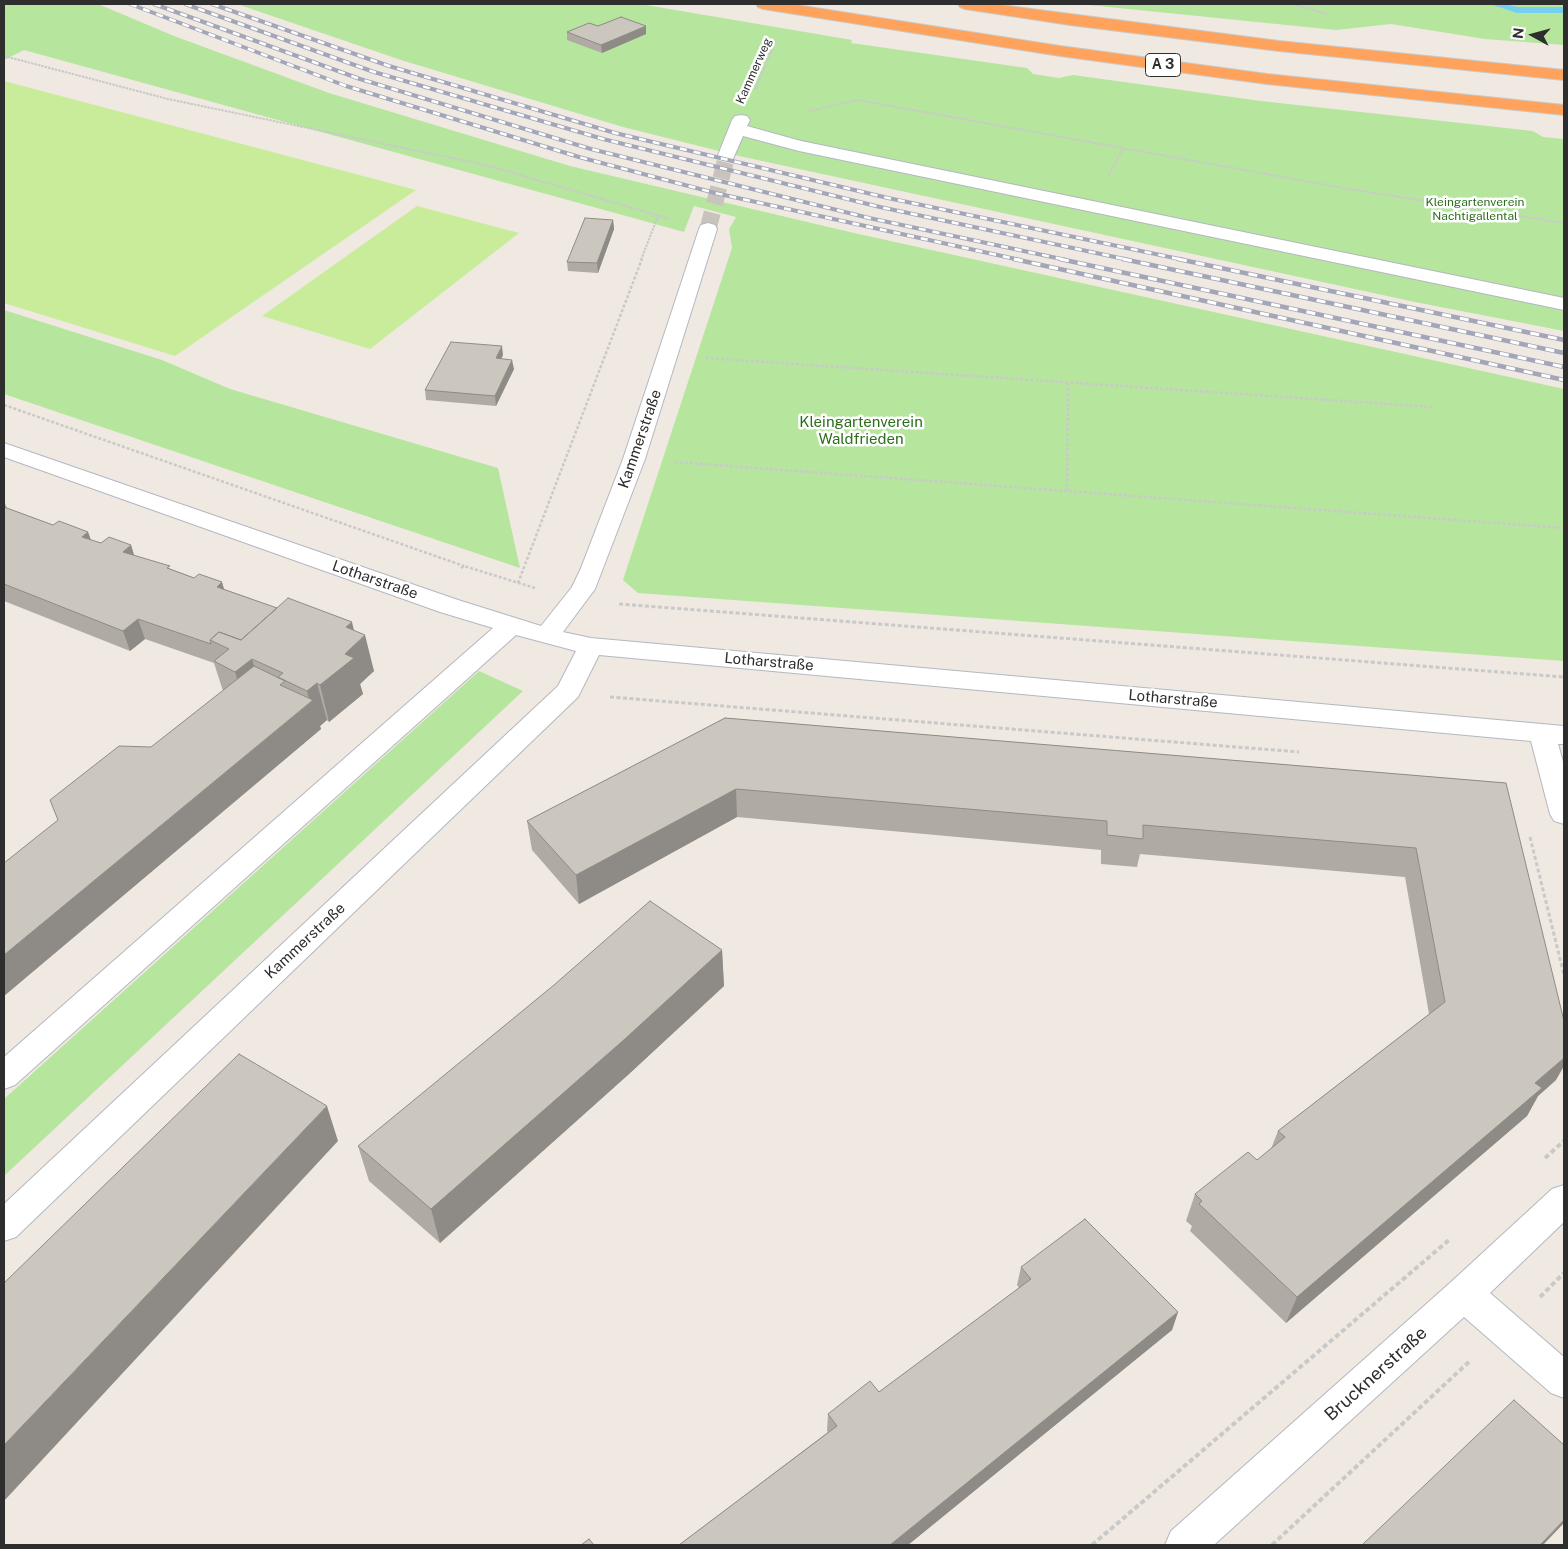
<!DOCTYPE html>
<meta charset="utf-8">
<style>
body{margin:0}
#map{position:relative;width:1568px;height:1549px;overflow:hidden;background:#efe9e1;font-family:"Public Sans",sans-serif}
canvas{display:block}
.frame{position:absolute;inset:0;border:5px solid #2e2e2e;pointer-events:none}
.north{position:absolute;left:1508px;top:10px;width:50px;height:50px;-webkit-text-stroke:4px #fff;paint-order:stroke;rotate:277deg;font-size:14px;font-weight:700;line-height:20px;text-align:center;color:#2e2e2e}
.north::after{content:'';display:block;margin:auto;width:18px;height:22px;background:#2e2e2e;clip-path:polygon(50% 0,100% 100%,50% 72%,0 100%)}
</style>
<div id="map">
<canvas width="1568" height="1549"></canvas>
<div class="frame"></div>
<div class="north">N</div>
</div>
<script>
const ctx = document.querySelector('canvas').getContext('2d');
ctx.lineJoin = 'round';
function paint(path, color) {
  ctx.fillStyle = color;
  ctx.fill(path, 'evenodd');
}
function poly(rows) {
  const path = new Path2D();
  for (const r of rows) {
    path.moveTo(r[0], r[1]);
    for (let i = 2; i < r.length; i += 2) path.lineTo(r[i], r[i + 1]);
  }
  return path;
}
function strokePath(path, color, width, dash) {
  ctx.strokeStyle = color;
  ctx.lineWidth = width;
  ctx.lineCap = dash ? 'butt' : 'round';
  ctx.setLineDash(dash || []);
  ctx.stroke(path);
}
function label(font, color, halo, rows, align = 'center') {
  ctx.font = font + ' "Public Sans",sans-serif';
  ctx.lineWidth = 5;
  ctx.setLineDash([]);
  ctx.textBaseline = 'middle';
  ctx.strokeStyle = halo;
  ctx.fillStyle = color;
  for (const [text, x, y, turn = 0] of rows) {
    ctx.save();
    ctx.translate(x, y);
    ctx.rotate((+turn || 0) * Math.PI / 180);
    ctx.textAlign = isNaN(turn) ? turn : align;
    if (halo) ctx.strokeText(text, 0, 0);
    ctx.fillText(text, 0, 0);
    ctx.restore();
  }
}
paint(poly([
 [4,4,98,4,174,36,329,93,570,166,854,233,1564,389,1564,661,638,593,623,580,732,248,729,229,736,217,694,206,684,232,24,50,4,60],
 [237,4,640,4,852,40,851,43,1027,68,1033,74,1059,78,1073,75,1261,101,1533,131,1543,137,1564,139,1564,331,1415,302,739,156,623,127,401,60],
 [1079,4,1564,4,1564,45,1485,39,1391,24,1336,30],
 [4,310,162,360,230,389,498,468,520,568,4,394],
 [479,671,523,691,4,1176,4,1099]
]), '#b6e59e');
paint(poly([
 [4,81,416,190,175,356,4,303],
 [417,206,519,233,370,349,262,316]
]), '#c9ec9a');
paint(poly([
 [1490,4,1504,4,1517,7,1564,7,1564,13,1517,13,1490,4]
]), '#75cff0');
strokePath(poly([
 [708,229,727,155]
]), '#c8c4bd', 17, [17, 9]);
const minor = poly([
 [741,115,747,116,750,120,747,126,801,141,1564,298,1564,310,799,151,743,136,733,159,721,159,718,155,732,120,735,116,741,115],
 [708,223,715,225,717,229,645,459,595,589,563,632,591,638,1564,726,1564,744,1558,744,1564,765,1564,824,1554,821,1550,814,1531,741,599,655,578,697,16,1237,4,1241,4,1204,558,686,576,651,516,635,15,1085,4,1089,4,1057,493,628,440,612,4,457,4,443,458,600,541,626,572,587,581,568,623,459,699,229,701,225,708,223],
 [1564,1185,1564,1222,1490,1293,1564,1357,1564,1398,1551,1393,1464,1317,1214,1545,1165,1545,1171,1531,1451,1282,1552,1189,1564,1185]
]);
const highway = poly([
 [756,4,790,4,1060,46,1267,74,1564,105,1564,115,1267,84,1060,56,763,9,758,7,756,4],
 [958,4,993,4,1279,41,1564,70,1564,80,1279,51,1070,25,965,9,960,7,958,4]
]);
strokePath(minor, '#b4b7c1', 2);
strokePath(highway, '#c9c9c9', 2);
strokePath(poly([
 [1292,4,1327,14],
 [4,56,168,99,486,165,670,219],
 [755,90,776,40],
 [809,111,858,100,1343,188,1564,223],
 [1109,175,1123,148],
 [641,260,658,216]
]), '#c9c9c9', 2, [2.5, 1]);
strokePath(poly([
 [706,358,1433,407],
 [4,405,464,566],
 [675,462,1564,528],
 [1067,491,1068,382],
 [461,568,464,566,535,588],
 [518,583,642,259]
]), '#c9c9c9', 2.5, [3, 2]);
strokePath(poly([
 [619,604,1564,677],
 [610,697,1299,752],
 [1530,837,1564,975]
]), '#c9c9c9', 3, [4, 2.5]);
strokePath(poly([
 [1545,1158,1564,1141],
 [1540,1297,1564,1273],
 [1092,1545,1449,1240],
 [1272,1545,1471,1360]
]), '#c9c9c9', 4, [5, 3]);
paint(minor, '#fff');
paint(highway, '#ffa35c');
const railFar1 = poly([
 [130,4,346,86,579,157,715,193,1020,260],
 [154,4,360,79,591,149,869,218,1066,260],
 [185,4,374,72,603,139,880,207,1129,260],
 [212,4,389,66,615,133,888,198,1184,260]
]);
const rail = poly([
 [1014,259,1564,380],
 [1060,259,1564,367],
 [1123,259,1564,353],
 [1178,259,1564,340]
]);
strokePath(railFar1, '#a3a6b8', 4);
strokePath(rail, '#a3a6b8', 4.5);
strokePath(railFar1, '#fff', 2.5, [7]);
strokePath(rail, '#fff', 3, [9]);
paint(poly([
 [598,26,646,34,602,53,567,40,567,32],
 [613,220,614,229,598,273,568,271,567,262],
 [503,355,501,359,514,369,496,406,426,400,425,390],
 [4,501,7,508,53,525,88,532,91,540,101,543,131,545,134,555,224,589,277,608,354,631,374,671,360,684,363,694,329,722,327,720,320,726,321,729,4,996,4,863,223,691,214,663,145,639,130,651,4,601],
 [725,718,1506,783,1556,1080,1538,1096,1527,1116,1286,1323,1190,1231,1192,1226,1186,1221,1195,1194,1257,1160,1271,1149,1278,1131,1429,1014,1405,877,1140,854,1137,867,1101,864,1101,850,737,817,579,904,532,850,527,821],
 [722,950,724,986,629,1074,440,1243,369,1181,358,1146],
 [1021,1267,1178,1312,1172,1330,908,1545,679,1545,828,1432,827,1431,828,1414,879,1392,1019,1288,1017,1285]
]), '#afaba4');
paint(poly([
 [646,26,646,34,602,53,601,45],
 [613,220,614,229,598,273,597,263],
 [502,346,503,355,497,368,496,358],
 [512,360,514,369,496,406,495,396],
 [88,532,95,552,82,537],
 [131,545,137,565,123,552],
 [222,582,228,602,217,587],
 [138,619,145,639,130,651,123,631],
 [352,622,357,643,365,635,374,671,360,684,363,694,329,722,320,685,345,654,346,627],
 [252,659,262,695,246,708,235,672],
 [317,683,327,720,320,726,321,729,4,996,4,955,310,703,307,691],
 [736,789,737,817,579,904,576,875],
 [722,950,724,986,629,1074,440,1243,431,1209],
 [1564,1058,1564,1066,1556,1080,1538,1096,1527,1116,1286,1323,1297,1297,1535,1083],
 [327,1106,338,1141,4,1501,4,1445],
 [1178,1312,1172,1330,908,1545,890,1545],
 [1564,1520,1564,1523,1543,1545,1540,1545]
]), '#8e8b86');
const building = poly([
 [621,17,646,26,601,45,567,32,589,23,598,26,621,17],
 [585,218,613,220,597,263,567,262,585,218],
 [451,342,502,346,496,358,512,360,495,396,425,390,451,342],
 [4,507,53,525,59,521,88,532,82,537,101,543,109,537,131,545,123,552,170,566,167,568,194,578,199,574,222,582,217,587,277,608,241,640,219,632,210,640,211,644,138,619,123,631,4,584,4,507],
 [288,598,352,622,346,627,365,635,345,654,354,658,320,685,317,683,307,691,278,677,283,673,252,659,235,672,214,661,229,649,210,640,219,632,241,640,288,598],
 [254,666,285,681,280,685,313,700,4,955,4,863,58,820,50,800,119,746,151,747,254,666],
 [725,718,1506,783,1564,1021,1564,1058,1535,1083,1542,1088,1297,1297,1199,1204,1202,1201,1195,1194,1248,1152,1257,1160,1285,1137,1278,1131,1445,1002,1416,848,1143,825,1143,839,1107,835,1107,821,736,789,576,875,527,821,725,718],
 [650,901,722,950,626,1038,431,1209,358,1146,554,985,650,901],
 [239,1054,327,1106,4,1445,4,1283,239,1054],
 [1085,1219,1178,1312,890,1545,679,1545,837,1426,828,1414,870,1381,879,1392,1031,1279,1021,1267,1085,1219],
 [1514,1400,1564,1445,1564,1520,1540,1545,1362,1545,1514,1400],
 [589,1539,594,1545,581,1545,589,1539]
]);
paint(building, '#cbc7bf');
strokePath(building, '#8e8b86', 1);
label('12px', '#2e2e2e', '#fff', [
 ["Kammerweg",754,71,-66]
]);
label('12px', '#2c6e1b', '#fff', [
 ["Kleingartenverein",1475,202],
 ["Nachtigallental",1475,216]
]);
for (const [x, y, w] of [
 [1163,65,35]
]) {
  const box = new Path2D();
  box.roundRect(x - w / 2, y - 11.5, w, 23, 4);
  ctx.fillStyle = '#fff';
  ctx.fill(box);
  strokePath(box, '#2e2e2e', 1);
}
label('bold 14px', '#2e2e2e', null, [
 ["A 3",1163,65]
]);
label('15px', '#2c6e1b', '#fff', [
 ["Kleingartenverein",861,422],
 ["Waldfrieden",861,439]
]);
label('15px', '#2e2e2e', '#fff', [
 ["Kammerstraße",640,439,-71],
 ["Lotharstraße",375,580,19],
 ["Lotharstraße",769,662,5],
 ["Lotharstraße",1173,699,5],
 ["Kammerstraße",305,941,-43]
]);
label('18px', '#2e2e2e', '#fff', [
 ["Brucknerstraße",1376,1374,-42]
]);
</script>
